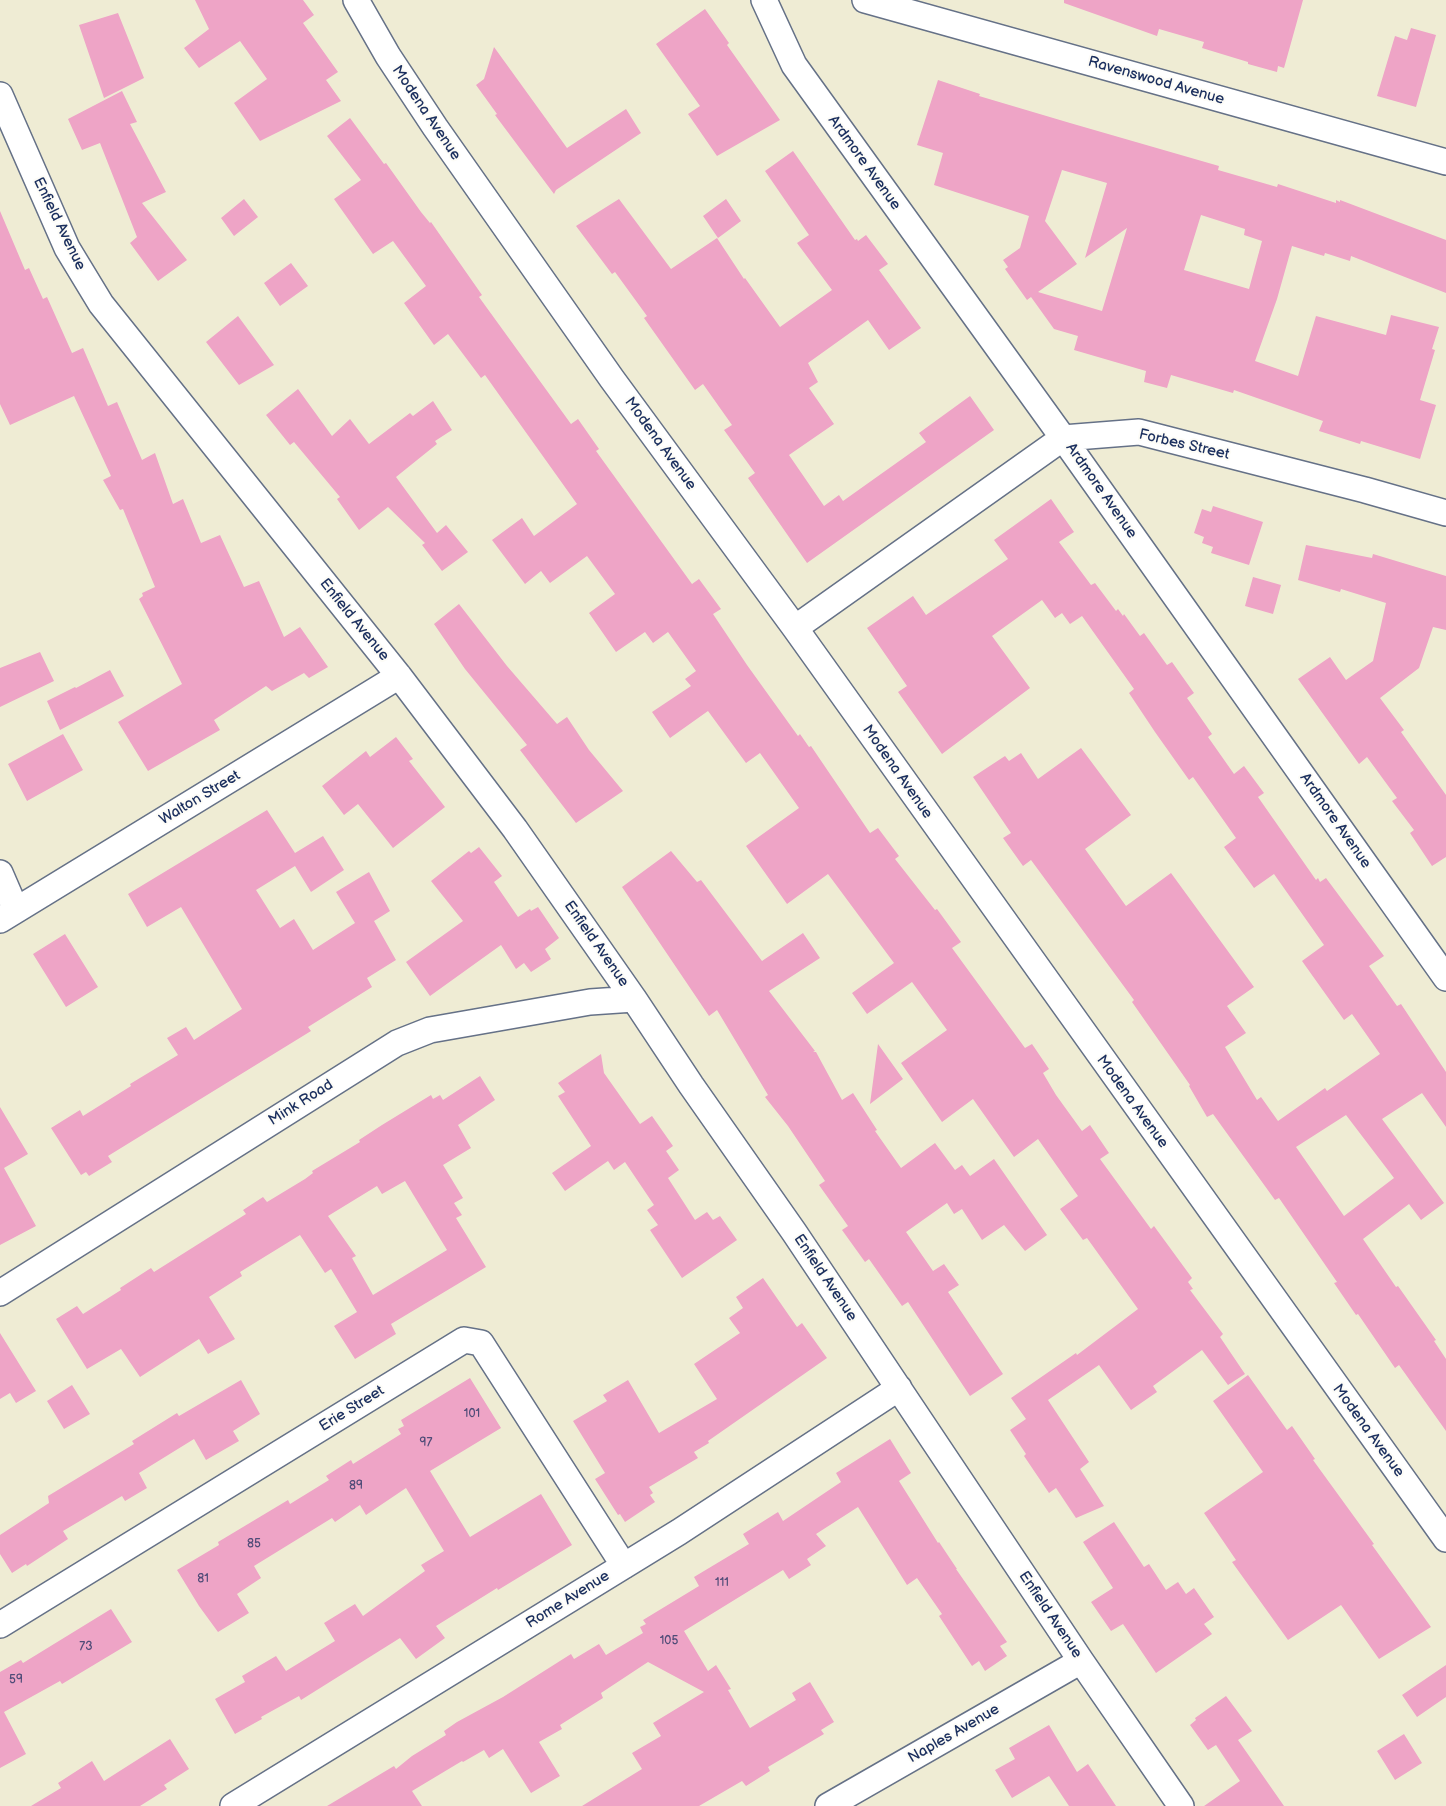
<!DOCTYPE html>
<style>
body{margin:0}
canvas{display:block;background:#efecd4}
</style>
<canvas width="1446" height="1806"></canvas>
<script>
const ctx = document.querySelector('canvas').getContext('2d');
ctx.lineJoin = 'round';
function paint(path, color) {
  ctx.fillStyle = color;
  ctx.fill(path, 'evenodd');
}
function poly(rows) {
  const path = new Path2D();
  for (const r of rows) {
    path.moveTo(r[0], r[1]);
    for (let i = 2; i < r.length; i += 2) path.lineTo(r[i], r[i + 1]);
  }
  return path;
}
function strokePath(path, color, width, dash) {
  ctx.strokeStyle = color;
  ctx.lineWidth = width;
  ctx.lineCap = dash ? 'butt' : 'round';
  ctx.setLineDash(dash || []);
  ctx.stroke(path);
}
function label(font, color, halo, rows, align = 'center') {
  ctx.font = font + ' "Balsamiq Sans",sans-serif';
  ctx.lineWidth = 4;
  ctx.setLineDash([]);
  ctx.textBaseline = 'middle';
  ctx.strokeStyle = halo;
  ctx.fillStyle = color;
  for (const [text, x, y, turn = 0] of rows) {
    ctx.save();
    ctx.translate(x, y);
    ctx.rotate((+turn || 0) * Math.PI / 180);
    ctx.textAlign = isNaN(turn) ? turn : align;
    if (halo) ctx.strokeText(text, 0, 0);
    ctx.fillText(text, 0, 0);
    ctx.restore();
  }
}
paint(poly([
 [195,0,303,0,314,15,303,23,338,72,326,80,341,101,260,141,234,103,267,79,240,41,199,68,184,48,209,29],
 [1064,0,1303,0,1284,68,1278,66,1277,72,1248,64,1248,62,1202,48,1204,42,1159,29,1157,36,1064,3],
 [705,9,729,43,727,45,780,120,717,156,688,114,700,106,656,44],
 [118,13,144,78,104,98,79,25],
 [1411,28,1436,35,1416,107,1377,96,1395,36,1407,40],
 [494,47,567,148,626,109,641,133,556,190,554,194,495,115,497,114,476,85,484,79],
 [938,80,980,94,979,96,1070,123,1219,166,1218,170,1277,187,1278,184,1336,203,1336,200,1340,202,1340,200,1446,240,1446,293,1351,256,1350,261,1325,253,1324,256,1292,246,1277,299,1255,361,1298,376,1316,316,1386,335,1391,315,1439,327,1432,349,1435,350,1420,400,1436,405,1420,459,1361,441,1360,444,1319,431,1323,421,1234,390,1233,393,1171,375,1167,388,1144,382,1146,371,1074,350,1078,336,1054,329,1031,297,1027,300,1005,269,1008,267,1003,260,1020,248,1029,216,934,185,943,153,917,145],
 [1062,170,1107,183,1085,258,1127,228,1102,311,1038,292,1077,264,1045,221],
 [1201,215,1245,229,1244,235,1262,241,1249,289,1184,270],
 [122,91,137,122,130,124,166,192,142,203,187,260,158,281,130,243,137,237,100,143,82,150,68,119],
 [350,118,384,164,386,163,421,212,430,223,431,222,482,295,479,297,571,424,578,419,599,449,596,451,692,584,699,579,721,609,713,614,747,665,798,736,800,734,809,747,811,746,870,833,878,828,899,856,895,859,935,910,937,909,961,942,952,948,1025,1048,1032,1044,1049,1069,1043,1073,1056,1095,1082,1131,1090,1125,1109,1153,1100,1159,1151,1229,1154,1226,1192,1278,1188,1282,1193,1289,1190,1290,1223,1334,1220,1337,1245,1374,1228,1385,1202,1350,1153,1386,1157,1392,1131,1410,1099,1365,1048,1400,1089,1462,1080,1469,1104,1506,1076,1518,1056,1488,1049,1493,1024,1456,1026,1454,1010,1430,1026,1419,1011,1398,1076,1353,1077,1355,1138,1309,1087,1238,1083,1240,1060,1209,1078,1196,1038,1139,1014,1157,973,1099,942,1122,901,1063,947,1030,912,982,867,1014,852,993,894,963,828,874,787,904,746,846,799,808,760,753,746,763,708,711,670,738,652,712,691,686,685,679,696,671,668,632,653,643,645,632,616,652,589,613,615,594,587,556,550,583,541,571,525,584,492,540,522,518,534,536,577,504,485,375,481,378,448,334,434,345,404,303,426,286,393,241,373,254,334,199,361,180,327,136],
 [793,151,855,240,857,239,858,241,866,235,888,264,879,270,921,328,889,350,868,320,808,363,818,382,809,388,834,424,789,455,824,506,839,495,843,501,926,442,919,433,970,396,994,430,807,563,748,478,755,473,724,430,732,425,703,384,695,390,644,318,647,316,615,272,612,274,576,226,619,199,671,269,717,238,744,279,745,278,780,327,832,290,797,243,809,235,765,171],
 [244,199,258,217,234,236,221,218],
 [726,199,741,221,718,238,703,216],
 [0,211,25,270,29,268,43,299,47,297,72,353,83,348,108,406,117,402,142,460,155,453,173,504,183,499,201,543,220,535,244,587,259,581,284,637,300,627,328,667,309,678,304,673,272,691,266,686,214,720,220,730,148,771,118,722,182,684,139,599,143,596,142,593,155,587,123,509,120,510,103,480,111,476,74,396,10,425,0,404],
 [291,263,308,286,280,306,264,283],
 [238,316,274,365,239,385,206,342],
 [298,389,332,436,350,419,369,444,410,413,413,416,433,401,452,430,435,441,437,444,396,477,437,533,446,525,468,552,442,571,422,545,425,543,388,507,359,530,337,499,340,497,294,442,290,445,266,415],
 [1051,499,1074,532,1059,542,1091,585,1095,583,1116,611,1118,609,1123,616,1124,614,1140,636,1144,633,1167,665,1172,662,1194,693,1187,698,1212,734,1208,737,1234,774,1244,766,1264,793,1258,797,1316,880,1318,878,1320,882,1326,878,1384,956,1369,966,1397,1006,1401,1004,1446,1072,1446,1127,1422,1093,1382,1119,1444,1203,1421,1220,1409,1204,1363,1239,1396,1287,1398,1286,1436,1340,1434,1341,1446,1359,1446,1431,1399,1365,1395,1368,1358,1314,1356,1315,1334,1283,1337,1282,1279,1198,1275,1200,1213,1114,1207,1117,1189,1086,1190,1085,1132,1002,1134,1000,1031,860,1023,866,1003,838,1011,833,973,777,1005,756,1009,761,1021,753,1038,779,1081,748,1131,815,1085,849,1126,906,1171,873,1254,987,1227,1006,1246,1033,1225,1047,1257,1100,1261,1097,1278,1121,1325,1088,1327,1091,1380,1054,1352,1014,1344,1020,1302,961,1324,945,1274,874,1254,888,1224,847,1236,838,1193,777,1189,780,1155,732,1129,693,1134,689,1082,616,1070,624,1062,613,1055,618,1042,600,992,636,1030,688,942,754,898,692,907,686,867,628,913,596,926,615,1008,559,994,540],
 [1346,1115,1394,1178,1344,1216,1296,1147],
 [1213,506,1263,522,1249,565,1211,553,1213,547,1202,543,1204,537,1194,533,1202,509,1211,512],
 [1306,545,1372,558,1373,554,1446,576,1446,630,1433,627,1419,668,1380,698,1404,730,1401,732,1446,795,1446,857,1432,866,1410,833,1414,830,1392,801,1397,798,1367,757,1359,764,1298,679,1330,657,1346,680,1373,661,1386,603,1341,589,1340,592,1298,580],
 [1253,577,1281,585,1273,614,1245,606],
 [459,604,507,666,557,724,567,717,589,750,623,791,576,823,520,750,527,745,465,669,434,624],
 [40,652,54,681,0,707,0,668],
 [110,670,124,696,60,730,47,701,75,687,76,688],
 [63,734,83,770,27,801,8,764],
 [396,737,413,759,409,761,445,807,393,848,358,804,344,815,322,786,366,751,370,757],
 [267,810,295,853,323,836,344,870,311,892,295,866,256,890,280,928,294,919,313,950,355,923,336,892,369,872,390,911,374,921,396,960,367,978,372,987,308,1027,311,1031,108,1156,112,1162,89,1176,86,1172,81,1175,51,1128,80,1110,83,1116,131,1086,130,1084,178,1055,167,1038,186,1027,194,1040,242,1009,181,907,147,927,128,894],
 [479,847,502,876,494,882,518,917,530,909,531,911,538,907,559,938,545,949,551,959,531,972,524,963,516,969,501,945,430,996,406,962,463,921,431,881,469,851,471,853],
 [671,851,697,882,701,880,762,961,803,933,820,958,769,991,815,1051,813,1052,816,1052,842,1100,853,1093,877,1130,875,1131,901,1168,935,1143,955,1170,962,1165,970,1176,994,1159,1047,1235,1025,1251,1004,1225,982,1240,962,1209,954,1214,947,1203,906,1232,933,1271,944,1264,959,1285,948,1292,1003,1374,970,1396,908,1302,902,1306,869,1259,865,1262,842,1230,848,1226,819,1185,825,1181,788,1126,765,1097,768,1095,717,1010,709,1016,622,887],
 [65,934,98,987,66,1007,33,954],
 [878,1044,903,1079,870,1104],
 [601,1054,604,1073,640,1124,652,1116,673,1146,666,1151,679,1170,668,1178,695,1220,707,1212,713,1220,720,1216,737,1240,682,1278,650,1230,658,1225,647,1210,654,1205,625,1162,614,1170,608,1161,565,1191,552,1173,591,1146,558,1096,565,1092,558,1083],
 [480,1076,495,1100,458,1125,471,1148,443,1165,463,1198,454,1203,462,1215,456,1218,486,1267,391,1324,396,1334,355,1359,334,1326,357,1312,331,1269,325,1273,300,1235,240,1272,242,1276,209,1297,235,1339,208,1354,199,1339,140,1377,121,1349,87,1369,56,1319,77,1306,83,1314,121,1290,120,1288,151,1268,154,1272,246,1214,243,1210,263,1197,267,1202,305,1179,313,1173,312,1171,360,1142,359,1140,382,1125,431,1095,433,1099,440,1095,443,1100],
 [405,1181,447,1250,373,1295,352,1258,356,1256,328,1216,377,1186,382,1194],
 [0,1107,28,1154,4,1168,36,1226,0,1245],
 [763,1278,797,1327,802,1323,827,1358,708,1441,709,1443,694,1452,698,1458,649,1487,653,1493,650,1495,655,1502,625,1522,620,1514,618,1515,595,1479,605,1473,573,1421,607,1401,603,1395,628,1380,659,1433,717,1399,694,1364,740,1333,729,1318,743,1308,736,1297],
 [0,1333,36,1391,16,1403,10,1393,0,1399],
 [1248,1375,1287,1430,1292,1426,1315,1459,1313,1460,1374,1544,1372,1545,1431,1627,1379,1659,1341,1605,1288,1640,1232,1562,1236,1560,1204,1513,1263,1472,1213,1401],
 [470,1378,501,1428,430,1471,470,1537,541,1494,572,1545,498,1590,497,1588,436,1626,445,1638,416,1659,400,1638,301,1700,299,1696,261,1717,262,1719,235,1734,215,1699,245,1682,242,1676,276,1656,286,1671,335,1641,324,1623,355,1604,363,1616,425,1571,421,1565,444,1551,406,1488,366,1515,360,1505,335,1522,332,1518,254,1566,261,1578,237,1594,249,1613,218,1632,199,1606,177,1570,219,1545,218,1542,288,1500,290,1504,329,1480,326,1476,351,1460,353,1464,401,1434,398,1429,404,1426,401,1420],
 [241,1380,260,1414,233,1431,239,1441,206,1460,194,1439,139,1473,147,1488,125,1501,122,1496,63,1531,68,1539,27,1566,26,1564,12,1573,0,1554,0,1535,49,1503,48,1496,134,1444,132,1441,177,1413,179,1416],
 [72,1385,90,1414,64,1429,47,1401],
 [890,1439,911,1473,899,1481,938,1543,939,1542,957,1569,956,1569,1007,1642,1000,1646,1007,1656,985,1671,979,1661,972,1666,939,1616,942,1614,917,1578,907,1585,858,1507,816,1534,826,1546,807,1559,811,1565,789,1579,783,1570,684,1631,708,1671,716,1665,731,1689,728,1690,750,1728,796,1700,792,1693,810,1682,834,1722,821,1730,824,1734,768,1767,770,1771,746,1786,742,1781,699,1806,582,1806,642,1769,632,1753,661,1736,653,1723,704,1692,648,1662,601,1693,603,1698,560,1725,562,1729,539,1742,560,1776,531,1793,503,1749,489,1758,484,1750,463,1762,462,1761,412,1791,422,1806,327,1806,394,1766,396,1769,412,1756,446,1735,444,1731,457,1722,503,1697,571,1654,574,1659,599,1644,606,1655,643,1633,640,1627,646,1624,643,1620,699,1586,694,1577,749,1544,743,1534,778,1512,783,1521,841,1482,836,1473],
 [1114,1522,1144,1567,1149,1564,1166,1590,1178,1582,1186,1594,1194,1588,1214,1617,1204,1624,1212,1634,1156,1673,1123,1624,1111,1631,1091,1602,1113,1588,1083,1542],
 [111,1609,132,1642,62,1684,60,1681,4,1712,26,1754,0,1768,0,1672,21,1660,23,1663],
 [1446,1665,1446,1697,1417,1717,1402,1695],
 [1226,1696,1252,1731,1238,1740,1284,1806,1204,1806,1240,1781,1216,1745,1208,1750,1190,1725,1196,1720,1195,1718],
 [1049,1725,1077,1772,1088,1764,1116,1806,1069,1806,1049,1776,1012,1798,995,1770,1015,1759,1009,1748],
 [1404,1734,1422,1763,1395,1780,1377,1751],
 [170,1739,189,1769,164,1785,167,1789,140,1806,31,1806,61,1788,58,1783,92,1761,104,1781]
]), '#eea4c6');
const minor = poly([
 [356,0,388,56,435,127,612,379,795,628,1446,1539],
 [764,0,794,65,1063,438,1446,978],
 [865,0,1446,162],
 [0,95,67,248,101,304,399,676,515,829,634,999,691,1085,794,1232,1081,1661,1181,1806],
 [795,628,1063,438,1139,432,1365,490,1446,513],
 [0,873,16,910],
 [0,920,399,676],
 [0,1293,397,1043,430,1030,590,1002,634,999],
 [0,1625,464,1340,481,1343,624,1566],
 [233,1806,679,1532,899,1388],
 [828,1806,1081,1661]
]);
strokePath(minor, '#657187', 28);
strokePath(minor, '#fff', 25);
label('12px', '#504c78', null, [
 ["101",472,1414],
 ["97",426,1443],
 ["89",356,1486],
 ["85",254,1544],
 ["81",203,1579],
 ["111",722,1583],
 ["105",669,1641],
 ["73",86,1647],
 ["59",16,1680]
]);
label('15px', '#1b2f5e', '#fdfcf7', [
 ["Ravenswood Avenue",1156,81,16],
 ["Modena Avenue",426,113,56],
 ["Ardmore Avenue",864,163,54],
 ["Enfield Avenue",59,224,64],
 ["Modena Avenue",660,444,54],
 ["Forbes Street",1184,445,13],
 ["Ardmore Avenue",1101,491,55],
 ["Enfield Avenue",354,620,51],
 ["Modena Avenue",897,772,55],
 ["Walton Street",200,798,-31],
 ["Ardmore Avenue",1335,821,55],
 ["Enfield Avenue",596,944,55],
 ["Modena Avenue",1132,1102,54],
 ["Mink Road",301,1103,-32],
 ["Enfield Avenue",825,1278,56],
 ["Erie Street",352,1409,-32],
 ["Modena Avenue",1368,1431,54],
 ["Rome Avenue",568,1600,-32],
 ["Enfield Avenue",1050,1615,56],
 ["Naples Avenue",954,1734,-30]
]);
</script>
